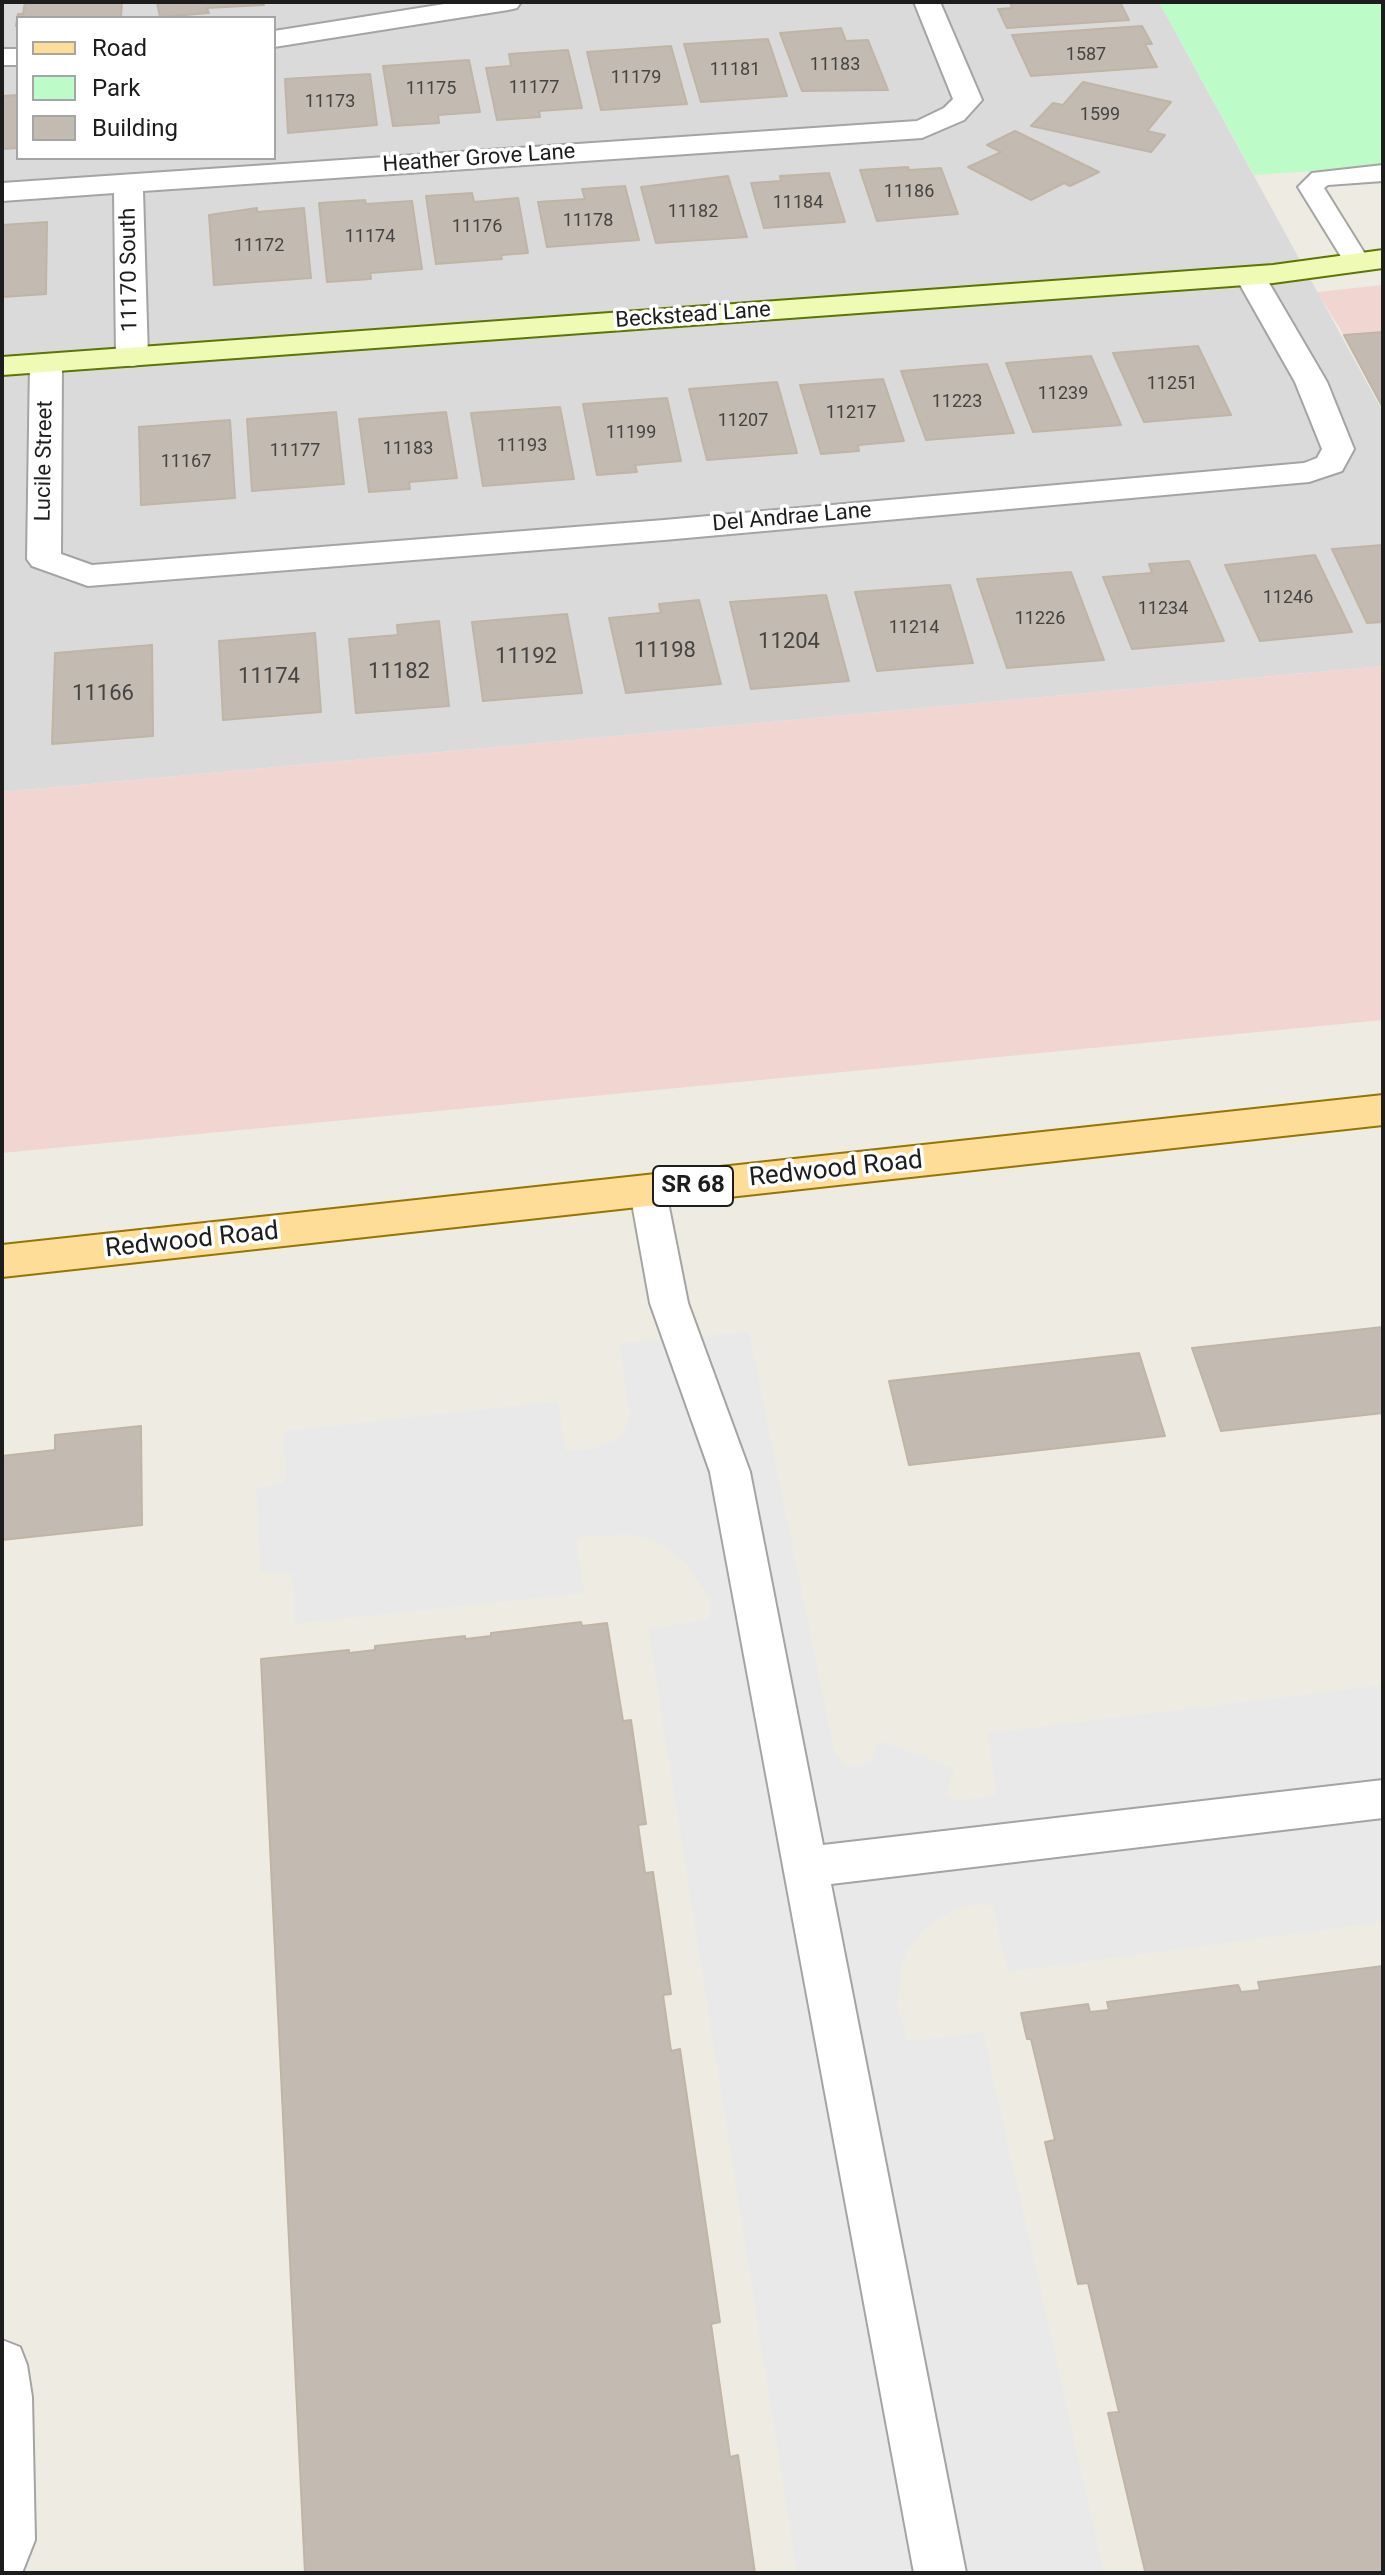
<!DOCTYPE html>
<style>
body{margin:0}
#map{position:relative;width:1385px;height:2575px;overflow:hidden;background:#eeece2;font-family:Roboto,sans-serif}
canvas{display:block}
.frame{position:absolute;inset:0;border:4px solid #1d1d1d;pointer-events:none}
.legend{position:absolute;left:16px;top:16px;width:260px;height:144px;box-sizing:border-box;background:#fff;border:2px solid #a5a5a5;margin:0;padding:10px 14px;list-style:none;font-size:24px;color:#1d1d1d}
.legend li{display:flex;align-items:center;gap:16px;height:40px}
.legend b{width:40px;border:2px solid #a5a5a5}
</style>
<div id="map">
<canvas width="1385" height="2575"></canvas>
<div class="frame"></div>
<ul class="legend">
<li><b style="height:10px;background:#fedd98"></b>Road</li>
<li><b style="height:22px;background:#bdfbc9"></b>Park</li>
<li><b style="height:22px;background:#c3bbb2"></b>Building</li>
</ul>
</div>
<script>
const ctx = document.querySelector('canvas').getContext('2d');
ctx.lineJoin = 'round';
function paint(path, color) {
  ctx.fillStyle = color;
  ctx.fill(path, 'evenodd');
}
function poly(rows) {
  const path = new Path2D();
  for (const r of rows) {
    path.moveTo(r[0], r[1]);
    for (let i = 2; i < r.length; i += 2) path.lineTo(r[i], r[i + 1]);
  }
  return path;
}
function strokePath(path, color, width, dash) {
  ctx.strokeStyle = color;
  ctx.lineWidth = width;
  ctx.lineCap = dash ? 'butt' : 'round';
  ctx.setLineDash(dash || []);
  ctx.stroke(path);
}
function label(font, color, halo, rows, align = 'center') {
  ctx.font = font + ' Roboto,sans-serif';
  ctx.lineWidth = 7;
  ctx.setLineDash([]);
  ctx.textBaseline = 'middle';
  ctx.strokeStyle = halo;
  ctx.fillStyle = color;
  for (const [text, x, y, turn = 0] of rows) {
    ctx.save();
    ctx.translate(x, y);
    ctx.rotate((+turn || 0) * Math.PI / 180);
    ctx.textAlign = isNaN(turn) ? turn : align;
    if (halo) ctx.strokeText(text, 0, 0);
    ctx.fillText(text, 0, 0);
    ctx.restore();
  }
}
paint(poly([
 [2,2,1159,2,1383,412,1383,666,2,792],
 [18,18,274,18,274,158,18,158]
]), '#dbdada');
paint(poly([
 [1383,285,1383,408,1344,335,1317,292],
 [1383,666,1383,1020,2,1153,2,792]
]), '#f0d5d1');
paint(poly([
 [1159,2,1383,2,1383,166,1254,175]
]), '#bdfbc9');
paint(poly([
 [749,1332,834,1749,843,1764,858,1766,870,1761,880,1741,955,1768,947,1793,953,1800,958,1801,994,1795,997,1792,987,1733,1383,1685,1383,1922,1008,1972,993,1907,982,1903,954,1910,936,1920,921,1933,907,1951,901,1967,898,2009,907,2039,916,2041,983,2032,1104,2573,797,2573,648,1629,709,1619,711,1603,687,1563,657,1542,635,1535,586,1536,577,1539,577,1544,584,1593,295,1624,292,1575,283,1571,261,1573,256,1488,285,1482,284,1431,558,1401,566,1451,591,1449,614,1440,623,1432,630,1416,619,1343]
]), '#e9e9e9');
const building = poly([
 [25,2,122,2,121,17,18,18,16,26,18,14,23,14,25,2],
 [157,2,263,2,264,5,207,8,209,13,160,17,157,2],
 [1010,2,1120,2,1129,20,1007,28,998,9,1012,8,1010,2],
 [1142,26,1152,44,1145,44,1157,67,1031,76,1012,35,1142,26],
 [841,28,846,41,868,40,888,90,802,91,780,33,841,28],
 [768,39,787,96,701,102,684,44,768,39],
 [671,46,687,104,601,110,587,52,671,46],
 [568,50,582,108,539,111,540,117,497,120,486,68,511,66,509,54,568,50],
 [469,60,480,112,438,115,439,123,393,126,383,66,469,60],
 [370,74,377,125,288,133,285,79,370,74],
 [1083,82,1171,102,1147,131,1165,135,1151,152,1031,126,1053,103,1063,105,1083,82],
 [18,95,18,148,2,149,2,96,18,95],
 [1015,131,1099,172,1070,186,1064,183,1031,200,968,167,1001,152,987,145,1015,131],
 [908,167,909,170,941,168,958,214,877,221,860,170,908,167],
 [829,173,845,222,764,228,751,183,781,181,780,176,829,173],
 [728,176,747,237,656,243,641,187,728,176],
 [625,186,639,240,547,247,538,202,585,199,582,189,625,186],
 [472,193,474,202,518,198,528,253,501,255,502,259,436,264,426,196,472,193],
 [365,200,366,204,412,201,422,269,370,273,371,279,327,282,319,203,365,200],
 [257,208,257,212,304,208,311,278,214,285,209,215,257,208],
 [47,222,46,294,2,297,2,225,47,222],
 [1383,332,1383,408,1344,335,1383,332],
 [1198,346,1231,415,1144,422,1113,353,1198,346],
 [1091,356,1121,425,1033,432,1006,363,1091,356],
 [987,364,1014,433,926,440,901,371,987,364],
 [883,379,904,441,858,445,859,451,821,454,800,385,883,379],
 [777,382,797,453,707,460,689,389,777,382],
 [667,398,681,461,635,465,637,472,597,475,583,404,667,398],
 [560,407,574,479,483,486,471,413,560,407],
 [336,412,344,484,252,491,247,419,336,412],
 [446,412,457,478,409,482,410,489,369,492,359,419,446,412],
 [230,420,235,498,141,505,139,427,230,420],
 [1383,545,1383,622,1367,623,1332,549,1383,545],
 [1315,555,1352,632,1260,641,1225,565,1315,555],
 [1189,561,1224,641,1132,649,1103,577,1152,573,1149,564,1189,561],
 [1071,572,1104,660,1007,668,977,579,1071,572],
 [950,585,973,663,877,671,855,592,950,585],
 [826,595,849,681,751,689,730,602,826,595],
 [699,600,721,684,626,693,609,618,661,613,659,604,699,600],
 [567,614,582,693,483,701,472,622,567,614],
 [439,621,449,706,356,713,349,639,398,635,397,625,439,621],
 [315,633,321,712,223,720,219,641,315,633],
 [152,645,153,736,52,744,55,653,152,645],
 [1383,1327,1383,1413,1221,1431,1192,1348,1383,1327],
 [1139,1353,1165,1436,909,1465,889,1381,1139,1353],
 [141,1426,142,1525,2,1540,2,1456,55,1450,55,1435,141,1426],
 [581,1622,582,1626,607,1623,623,1721,631,1720,646,1824,638,1825,645,1873,653,1872,671,1994,663,1995,671,2051,680,2049,720,2322,711,2324,730,2457,738,2455,755,2573,305,2573,261,1659,349,1650,349,1653,375,1650,375,1646,465,1636,465,1639,491,1636,491,1633,581,1622],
 [1383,1966,1383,2573,1145,2571,1108,2413,1119,2412,1088,2283,1078,2284,1045,2142,1055,2140,1031,2039,1027,2039,1021,2013,1088,2004,1090,2012,1109,2010,1107,2002,1238,1985,1241,1992,1260,1990,1258,1982,1383,1966]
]);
paint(building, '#c3bbb2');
strokePath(building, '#c0b4a4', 2);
const lane = poly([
 [1383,165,1383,181,1328,185,1324,188,1370,262,1366,268,1357,270,1348,268,1298,187,1312,173,1383,165],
 [648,1178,661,1182,666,1192,688,1303,750,1472,823,1845,1383,1780,1383,1818,831,1884,966,2573,914,2573,710,1472,650,1303,630,1192,635,1182,648,1178],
 [2,2340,20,2347,27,2365,32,2397,35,2540,22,2573,2,2573,2,2340]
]);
const street = poly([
 [457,2,521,2,517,8,508,10,274,47,274,31,457,2],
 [914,2,940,2,982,100,964,120,922,138,143,191,148,357,143,364,132,366,121,364,116,357,114,193,2,201,2,183,917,121,944,108,953,99,914,2],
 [2,49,18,49,18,65,2,65,2,49],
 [1250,267,1261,270,1265,276,1327,382,1354,449,1342,471,1309,482,664,540,88,586,32,566,27,559,30,363,35,356,46,354,57,356,62,363,61,554,92,565,664,520,1304,463,1317,458,1322,449,1295,382,1235,276,1239,270,1250,267]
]);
const secondary = poly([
 [1383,250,1383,268,1273,283,2,375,2,357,1273,265,1383,250]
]);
const primary = poly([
 [1383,1095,1383,1125,2,1277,2,1245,1383,1095]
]);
strokePath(lane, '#a4a4a4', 4);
strokePath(street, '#a4a4a4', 4);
strokePath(secondary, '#5c7602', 4);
strokePath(primary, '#967500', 4);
paint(lane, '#fff');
paint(street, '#fff');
paint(secondary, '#effbb4');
paint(primary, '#fedd98');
label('18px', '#464442', null, [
 ["1587",1086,55],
 ["11183",835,65],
 ["11181",735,70],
 ["11179",636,78],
 ["11177",534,88],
 ["11175",431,89],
 ["11173",330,102],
 ["1599",1100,115],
 ["11186",909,192],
 ["11184",798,203],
 ["11182",693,212],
 ["11178",588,221],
 ["11176",477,227],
 ["11174",370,237],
 ["11172",259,246],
 ["11251",1172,384],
 ["11239",1063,394],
 ["11223",957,402],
 ["11217",851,413],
 ["11207",743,421],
 ["11199",631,433],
 ["11193",522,446],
 ["11183",408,449],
 ["11177",295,451],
 ["11167",186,462],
 ["11246",1288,598],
 ["11234",1163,609],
 ["11226",1040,619],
 ["11214",914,628]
]);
label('22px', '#1d1d1d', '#fff', [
 ["Heather Grove Lane",479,159,-4],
 ["11170 South",130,270,-91],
 ["Beckstead Lane",693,316,-4],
 ["Lucile Street",45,461,-89],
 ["Del Andrae Lane",792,518,-5]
]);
label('22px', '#464442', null, [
 ["11204",789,642],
 ["11198",665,651],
 ["11192",526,657],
 ["11182",399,672],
 ["11174",269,677],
 ["11166",103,694]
]);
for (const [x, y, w] of [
 [693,1186,80]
]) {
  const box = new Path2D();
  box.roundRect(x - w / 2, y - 20, w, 40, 6);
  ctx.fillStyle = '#fff';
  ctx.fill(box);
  strokePath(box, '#1d1d1d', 2);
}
label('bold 24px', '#1d1d1d', null, [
 ["SR 68",693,1186]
]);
label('26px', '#1d1d1d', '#fff', [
 ["Redwood Road",836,1170,-6],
 ["Redwood Road",192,1241,-6]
]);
</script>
